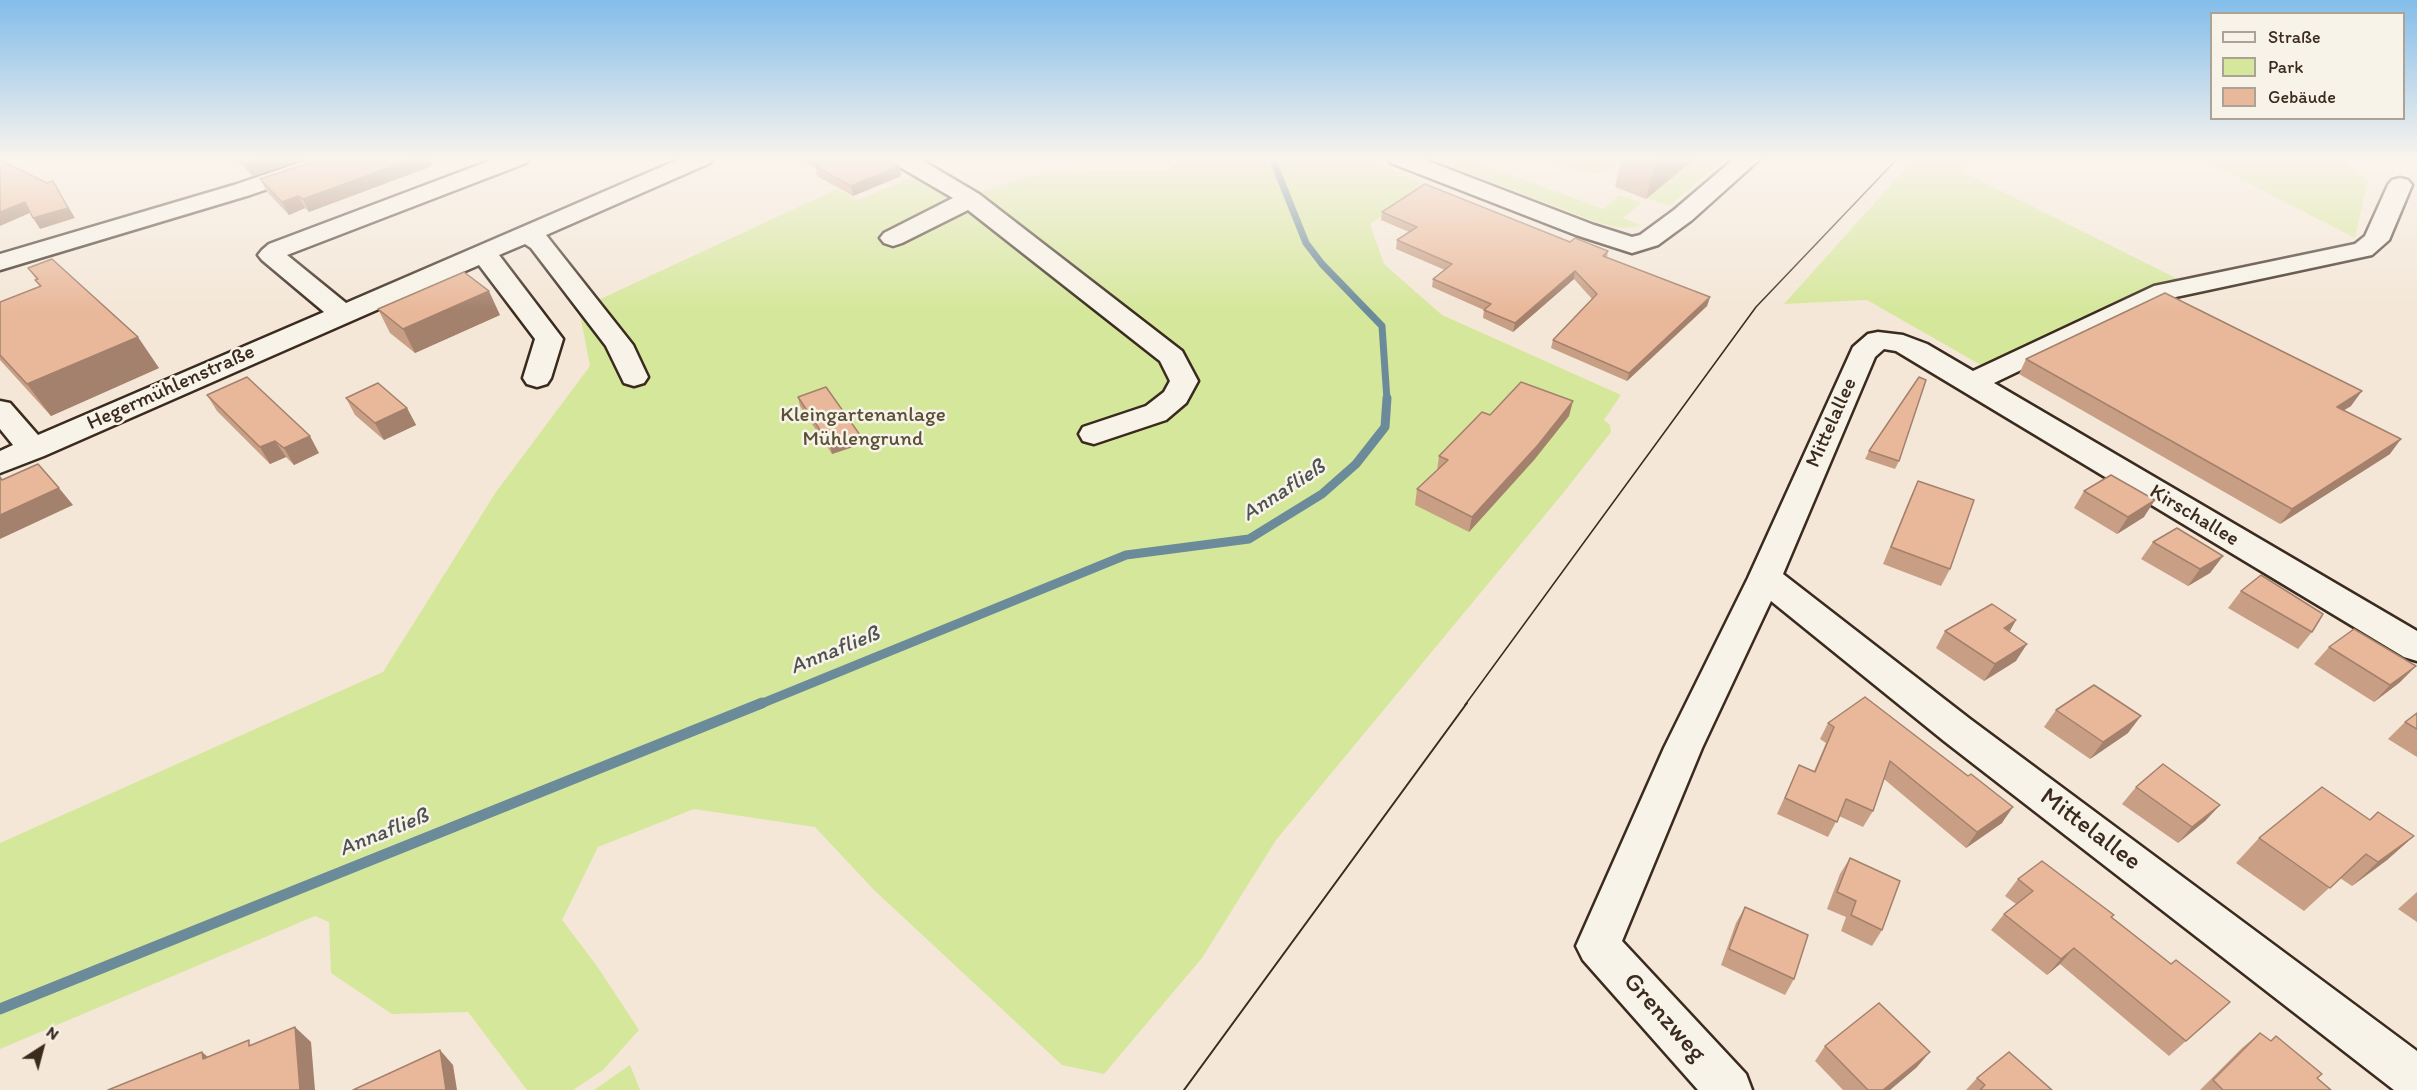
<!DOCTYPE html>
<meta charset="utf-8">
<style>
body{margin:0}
#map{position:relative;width:2417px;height:1090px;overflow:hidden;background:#f4e7d8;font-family:Itim,sans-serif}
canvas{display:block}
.legend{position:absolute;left:2210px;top:12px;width:195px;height:108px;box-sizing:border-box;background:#f7f3e8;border:2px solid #aca397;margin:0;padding:8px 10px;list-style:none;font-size:18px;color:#3b2a1e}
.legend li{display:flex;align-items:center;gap:12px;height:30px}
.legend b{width:30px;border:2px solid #aca397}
.north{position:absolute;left:12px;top:1018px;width:60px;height:60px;-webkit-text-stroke:4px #f7f3e8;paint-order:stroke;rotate:36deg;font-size:16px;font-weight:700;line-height:24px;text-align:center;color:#3b2a1e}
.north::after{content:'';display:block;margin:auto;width:21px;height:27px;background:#3b2a1e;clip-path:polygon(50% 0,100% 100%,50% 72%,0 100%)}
</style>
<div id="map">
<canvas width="2417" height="1090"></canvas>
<ul class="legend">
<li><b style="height:8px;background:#f7f3e8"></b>Straße</li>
<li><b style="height:16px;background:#d5e79b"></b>Park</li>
<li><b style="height:16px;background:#e9b89a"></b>Gebäude</li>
</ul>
<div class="north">N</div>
</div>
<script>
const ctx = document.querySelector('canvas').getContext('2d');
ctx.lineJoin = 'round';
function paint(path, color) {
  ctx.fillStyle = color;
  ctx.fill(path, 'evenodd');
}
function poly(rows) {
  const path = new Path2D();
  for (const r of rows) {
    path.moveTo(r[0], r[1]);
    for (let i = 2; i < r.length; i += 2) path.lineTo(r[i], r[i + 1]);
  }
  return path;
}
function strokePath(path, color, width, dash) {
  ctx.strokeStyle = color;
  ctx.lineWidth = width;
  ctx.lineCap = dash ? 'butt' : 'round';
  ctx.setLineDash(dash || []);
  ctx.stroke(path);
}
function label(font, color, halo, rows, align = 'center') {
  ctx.font = font + ' Itim,sans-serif';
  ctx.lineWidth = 5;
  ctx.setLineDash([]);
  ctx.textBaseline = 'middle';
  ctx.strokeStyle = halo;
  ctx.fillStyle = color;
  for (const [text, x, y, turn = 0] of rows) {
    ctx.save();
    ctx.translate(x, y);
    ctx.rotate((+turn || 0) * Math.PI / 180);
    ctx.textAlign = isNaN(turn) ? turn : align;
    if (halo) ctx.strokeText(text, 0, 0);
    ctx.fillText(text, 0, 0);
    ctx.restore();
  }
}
paint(poly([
 [1177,158,1365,158,1428,186,1370,224,1384,264,1442,315,1621,395,1604,420,1610,425,1611,432,1564,492,1276,840,1202,958,1104,1074,1062,1065,874,890,815,827,694,809,598,847,562,920,597,966,639,1030,603,1070,573,1090,527,1090,468,1012,392,1014,331,973,329,922,315,916,0,1049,0,843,383,672,496,492,590,366,579,309,837,189,858,200,917,175,954,201,1031,175,1093,170,1172,170],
 [1429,158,1466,158,1603,209,1620,195,1641,203,1623,218,1642,226,1621,228,1596,222],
 [1539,158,1625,158,1606,173,1597,174,1574,171],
 [1696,158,1726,158,1669,206,1647,198],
 [1915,158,1974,158,1961,171,2184,282,1986,368,1867,300,1784,304],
 [2199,158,2341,158,2368,180,2355,238],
 [630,1065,640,1090,594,1090]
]), '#d5e79b');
strokePath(poly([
 [1274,163,1306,243,1322,264,1382,326,1387,400]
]), '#6c8b9a', 7);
strokePath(poly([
 [758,705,1126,555,1249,539,1322,494,1356,464,1385,427,1387,398]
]), '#6c8b9a', 9);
strokePath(poly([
 [0,1009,762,703]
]), '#6c8b9a', 11);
const minor = poly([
 [313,158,348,158,344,163,250,195,0,270,0,254,234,185,313,158],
 [497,158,530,158,526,163,287,255,346,303,682,158,714,158,710,163,546,235,633,345,648,377,644,383,634,386,624,383,606,346,531,248,525,244,499,255,563,339,551,378,547,384,537,387,527,384,523,378,535,339,479,265,44,456,0,473,0,451,13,445,0,429,0,401,10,403,38,435,324,312,262,260,258,255,262,250,269,244,497,158],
 [889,158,918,158,979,194,1182,351,1198,381,1186,403,1166,420,1094,444,1083,441,1079,434,1083,427,1146,406,1164,392,1170,381,1160,361,968,210,902,243,893,246,884,243,880,238,884,233,953,198,893,163,889,158],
 [1387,158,1420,158,1594,225,1632,237,1640,235,1674,210,1735,158,1761,158,1692,220,1658,245,1632,253,1576,235,1391,163,1387,158],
 [2400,178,2408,180,2412,185,2389,240,2372,255,2171,298,1994,383,2417,631,2417,661,2404,657,1896,351,1884,349,1875,357,1783,574,1970,719,2417,1051,2417,1090,2394,1090,1944,741,1771,601,1702,748,1622,941,1746,1074,1752,1090,1698,1090,1583,960,1576,946,1664,748,1748,578,1853,347,1868,334,1878,332,1903,335,1927,344,1973,371,2154,286,2355,244,2365,236,2388,185,2392,180,2400,178]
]);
strokePath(minor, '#3b2a1e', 5);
paint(minor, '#f7f3e8');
strokePath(poly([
 [1465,705,1756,307,1898,158]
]), '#3b2a1e', 1.5);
strokePath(poly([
 [1184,1090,1467,703]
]), '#3b2a1e', 2);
paint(poly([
 [235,158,306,158,252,176],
 [799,158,888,158,889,160,899,166,901,176,853,196,817,176,816,168],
 [1621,158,1696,158,1646,199,1615,187],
 [432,166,309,212,305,208,289,215,267,192,260,179],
 [1382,212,1570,242,1608,251,1607,258,1710,297,1707,306,1627,381,1551,348,1553,340,1592,299,1574,279,1513,332,1483,318,1484,310,1432,287,1433,279,1445,270,1396,249,1397,240,1409,232,1381,220],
 [28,268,159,368,51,416,0,360,0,302,40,287,35,280,36,279],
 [378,309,500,315,415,353,390,333],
 [2026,359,2351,406,2344,410,2390,454,2280,524,2019,374],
 [207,395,319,453,294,465,286,457,270,464,217,411],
 [798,397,860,435,862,444,832,454,800,406],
 [346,398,407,408,416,425,384,440,355,415],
 [1490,415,1569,416,1534,460,1469,532,1415,505,1417,489,1437,471,1439,456],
 [1869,451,1899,461,1895,469,1865,459],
 [1918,481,1950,569,1941,586,1883,564,1910,498],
 [2084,491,2144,517,2117,534,2074,508],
 [2153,542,2223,556,2210,573,2188,586,2141,559],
 [2241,591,2312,632,2298,649,2228,608],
 [2016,620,2009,632,2016,661,1984,681,1936,648,1945,631],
 [2329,647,2416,666,2399,683,2374,702,2314,664],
 [2056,710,2128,733,2090,759,2044,727],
 [2417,713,2417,757,2388,739,2405,722],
 [1828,723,2002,823,1966,848,1884,779,1873,811,1863,827,1839,816,1828,837,1777,814,1799,765,1814,771,1826,743,1820,739],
 [2136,787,2220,805,2205,821,2178,843,2122,804],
 [2370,820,2414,836,2387,860,2352,886,2340,878,2304,911,2236,863,2259,838],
 [1850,858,1882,930,1872,946,1841,931,1846,917,1827,909,1840,874],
 [2018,879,2112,917,2171,964,2230,1002,2169,1056,2060,964,2047,975,1991,930,2004,914,2016,904,2005,896],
 [2417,892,2417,922,2398,909],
 [1745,907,1794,979,1785,995,1721,965,1736,923],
 [2260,1033,2317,1078,2331,1090,2200,1090,2242,1048],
 [1825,1046,1917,1067,1890,1090,1843,1090,1815,1061],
 [1977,1078,2052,1090,1966,1090]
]), '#c89e84');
paint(poly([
 [264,158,306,158,252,176,246,164],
 [415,158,429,158,432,166,309,212,303,199],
 [1657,158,1696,158,1646,199,1656,159],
 [899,166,901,176,853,196,851,186],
 [53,181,75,218,40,229,33,218],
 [298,196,305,208,289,215,282,202],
 [25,202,32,212,0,226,0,212],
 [1575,271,1574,279,1513,332,1515,323],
 [489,291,500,315,415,353,403,329],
 [1710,297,1707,306,1627,381,1629,373],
 [138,337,159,368,51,416,27,384],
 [2362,391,2351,406,2326,421,2337,407],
 [1573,401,1569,416,1534,460,1469,532,1472,517],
 [407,408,416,425,384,440,375,423],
 [860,435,862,444,832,454,830,445],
 [310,436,319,453,294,465,284,448],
 [2401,439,2390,454,2280,524,2292,509],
 [275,441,286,457,270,464,260,447],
 [59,488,73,505,0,539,0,515],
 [2155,500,2144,517,2117,534,2128,517],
 [2223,556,2210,573,2188,586,2200,569],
 [2016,620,2006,638,2004,628],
 [2027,644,2016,661,1984,681,1995,664],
 [2416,666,2399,683,2374,702,2390,685],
 [2141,716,2128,733,2090,759,2103,742],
 [2220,805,2205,821,2178,843,2192,827],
 [2013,807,2002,823,1966,848,1977,832],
 [2414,836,2387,860,2352,886,2378,862],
 [2074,948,2060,964,2047,975,2061,959],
 [295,1027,311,1042,315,1090,300,1090],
 [440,1050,453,1065,457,1090,446,1090],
 [202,1052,220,1067,203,1059],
 [1930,1052,1917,1067,1890,1090,1883,1090]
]), '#a3816c');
const building = poly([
 [240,158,264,158,246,164,240,158],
 [324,158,415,158,303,199,298,196,282,202,260,179,324,158],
 [813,158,885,158,899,166,851,186,815,166,822,163,813,158],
 [0,160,47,183,53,181,68,208,33,218,25,202,0,212,0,160],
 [1425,184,1570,242,1575,238,1608,251,1603,256,1710,297,1629,373,1553,340,1597,294,1575,271,1515,323,1484,310,1491,304,1433,279,1452,264,1397,240,1417,227,1382,212,1425,184],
 [52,259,138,337,27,384,0,355,0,302,41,286,35,280,38,279,28,268,52,259],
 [464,272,489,291,403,329,378,309,464,272],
 [2165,293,2362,391,2337,407,2401,439,2292,509,2026,359,2165,293],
 [247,377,310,436,284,448,275,441,260,447,207,395,247,377],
 [1919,377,1926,380,1899,461,1869,451,1919,377],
 [1521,382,1573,401,1538,445,1472,517,1417,489,1448,460,1439,456,1482,412,1490,415,1521,382],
 [378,383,407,408,375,423,346,398,378,383],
 [826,387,860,435,830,445,798,397,826,387],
 [38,464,59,488,0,515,0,477,2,480,38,464],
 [2111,475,2155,500,2128,517,2084,491,2111,475],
 [1918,481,1974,500,1950,569,1891,547,1918,481],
 [2177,528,2223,556,2200,569,2153,542,2177,528],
 [2261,575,2323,614,2312,632,2241,591,2261,575],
 [1992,604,2016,620,2004,628,2027,644,1995,664,1945,631,1992,604],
 [2354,629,2416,666,2390,685,2329,647,2354,629],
 [2094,685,2141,716,2103,742,2056,710,2094,685],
 [1865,697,1968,776,1971,774,2013,807,1977,832,1890,761,1873,811,1846,799,1837,822,1785,798,1799,765,1815,772,1834,727,1828,723,1865,697],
 [2417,713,2417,729,2405,722,2417,713],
 [2163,764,2220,805,2192,827,2136,787,2163,764],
 [2322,787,2370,820,2378,812,2414,836,2378,862,2366,854,2330,888,2259,838,2322,787],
 [1850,858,1900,881,1882,930,1851,915,1856,901,1837,892,1850,858],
 [2042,861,2114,915,2111,917,2171,964,2176,960,2230,1002,2186,1041,2074,948,2061,959,2004,914,2033,891,2018,879,2042,861],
 [1745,907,1808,935,1794,979,1729,949,1745,907],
 [1879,1003,1930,1052,1883,1090,1868,1090,1825,1046,1879,1003],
 [295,1027,300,1090,108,1090,202,1052,203,1059,249,1040,249,1046,295,1027],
 [2260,1033,2271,1041,2276,1036,2322,1074,2317,1078,2331,1090,2223,1090,2213,1080,2260,1033],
 [440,1050,446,1090,353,1090,440,1050],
 [2009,1052,2052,1090,1980,1090,1985,1085,1977,1078,2009,1052]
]);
paint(building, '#e9b89a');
strokePath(building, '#a3816c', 1.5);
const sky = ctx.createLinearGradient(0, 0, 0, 311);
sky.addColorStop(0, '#83bdea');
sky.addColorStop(0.51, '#faf4ed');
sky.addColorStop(1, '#faf4ed00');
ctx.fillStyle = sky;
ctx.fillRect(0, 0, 2417, 311);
label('21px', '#3b2a1e', '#f7f3e8', [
 ["Hegermühlenstraße",171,388,-24],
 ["Mittelallee",1832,423,-66],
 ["Kirschallee",2194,516,31]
]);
label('21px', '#5a5037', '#f7f3e8', [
 ["Kleingartenanlage",863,416],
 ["Mühlengrund",863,440]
]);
label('italic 22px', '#4f5252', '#f7f3e8', [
 ["Annafließ",1284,491,-33],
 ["Annafließ",835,651,-22],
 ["Annafließ",384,833,-22]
]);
label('26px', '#3b2a1e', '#f7f3e8', [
 ["Mittelallee",2090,830,37],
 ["Grenzweg",1664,1018,48]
]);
</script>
